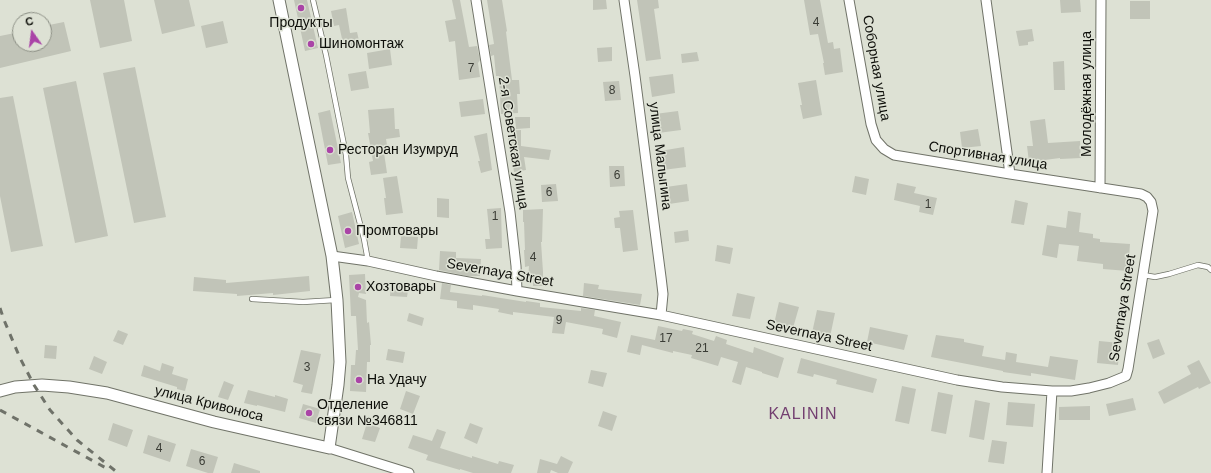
<!DOCTYPE html>
<meta charset="utf-8">
<style>
body{margin:0}
#map{position:relative;width:1211px;height:473px;overflow:hidden;background:#dde1d4;font-family:Arial,sans-serif}
canvas{display:block}
.north{position:absolute;left:12px;top:12px;width:40px;height:40px;box-sizing:border-box;background:#dde1d4;border:1px solid #8a8d83;border-radius:50%;rotate:346deg;font-size:11px;font-weight:700;line-height:16px;text-align:center;color:#0d0e09}
.north::after{content:'';display:block;margin:auto;width:14px;height:18px;background:#aa44a7;clip-path:polygon(50% 0,100% 100%,50% 72%,0 100%)}
</style>
<div id="map">
<canvas width="1211" height="473"></canvas>
<div class="north">С</div>
</div>
<script>
const ctx = document.querySelector('canvas').getContext('2d');
ctx.lineJoin = 'round';
function paint(path, color) {
  ctx.fillStyle = color;
  ctx.fill(path, 'evenodd');
}
function poly(rows) {
  const path = new Path2D();
  for (const r of rows) {
    path.moveTo(r[0], r[1]);
    for (let i = 2; i < r.length; i += 2) path.lineTo(r[i], r[i + 1]);
  }
  return path;
}
function strokePath(path, color, width, dash) {
  ctx.strokeStyle = color;
  ctx.lineWidth = width;
  ctx.lineCap = dash ? 'butt' : 'round';
  ctx.setLineDash(dash || []);
  ctx.stroke(path);
}
function label(font, color, halo, rows, align = 'center') {
  ctx.font = font + ' Arial,sans-serif';
  ctx.lineWidth = 3;
  ctx.setLineDash([]);
  ctx.textBaseline = 'middle';
  ctx.strokeStyle = halo;
  ctx.fillStyle = color;
  for (const [text, x, y, turn = 0] of rows) {
    ctx.save();
    ctx.translate(x, y);
    ctx.rotate((+turn || 0) * Math.PI / 180);
    ctx.textAlign = isNaN(turn) ? turn : align;
    if (halo) ctx.strokeText(text, 0, 0);
    ctx.fillText(text, 0, 0);
    ctx.restore();
  }
}
paint(poly([
 [90,0,124,0,132,41,100,48],
 [154,0,189,0,195,26,162,34],
 [294,0,307,0,318,48,305,51],
 [452,0,460,0,469,47,477,46,480,60,478,63,480,77,459,80,455,41,449,42,445,21,456,19],
 [487,0,502,0,507,31,506,32,512,80,519,80,520,94,517,94,518,113,501,114,499,76,496,76,494,55,491,56,489,45,494,44],
 [593,0,606,0,607,9,593,10],
 [637,0,658,0,659,8,654,9,661,59,646,61],
 [804,0,820,0,828,43,833,42,834,49,840,48,843,72,825,75,823,63,824,63,818,34,810,35],
 [1060,0,1080,0,1081,12,1061,13],
 [1130,1,1150,1,1150,19,1130,19],
 [346,8,350,33,357,32,360,45,344,48,339,25,334,26,331,11],
 [223,21,228,43,206,48,201,26],
 [64,22,71,51,0,68,0,36,20,32,20,44,44,44,44,26],
 [1032,29,1034,41,1028,42,1028,45,1019,46,1016,31],
 [612,47,612,61,598,62,597,48],
 [390,49,392,65,369,69,367,53],
 [697,52,699,61,682,63,681,54],
 [1064,61,1065,90,1054,90,1053,62],
 [135,67,166,217,134,223,103,73],
 [366,71,369,88,351,91,348,74],
 [673,74,675,93,652,97,649,77],
 [816,80,822,115,803,119,800,105,802,105,798,83],
 [76,81,108,236,75,243,43,88],
 [619,81,621,100,605,101,603,82],
 [13,96,43,246,11,252,0,196,0,98],
 [483,99,485,114,461,117,459,102],
 [394,108,395,129,399,129,400,137,386,139,387,145,383,146,387,173,371,175,369,162,373,161,368,133,370,133,368,110],
 [330,110,341,163,328,165,318,113],
 [678,111,681,130,658,133,655,114],
 [515,117,530,117,530,128,516,129],
 [1045,119,1048,143,1080,141,1081,158,1060,159,1060,158,1029,162,1027,146,1033,146,1030,121],
 [978,129,981,146,962,148,960,132],
 [521,130,521,146,551,150,549,160,524,157,526,170,514,172,510,147,508,147,508,131],
 [487,133,492,170,481,173,478,161,480,161,474,136],
 [684,147,686,167,663,170,660,151],
 [609,166,624,166,625,186,610,187],
 [397,176,403,213,386,215,384,198,386,198,383,178],
 [855,176,869,179,866,195,852,192],
 [897,183,916,187,914,193,937,198,933,215,919,212,920,206,894,200],
 [556,184,558,201,542,202,541,185],
 [687,184,689,201,669,204,666,187],
 [437,198,449,199,449,218,437,217],
 [1015,200,1028,203,1024,225,1011,223],
 [501,208,502,248,486,249,485,239,490,239,487,209],
 [543,209,542,242,541,242,543,272,543,286,533,286,533,279,528,279,529,266,525,267,524,250,525,250,524,222,523,222,523,210],
 [633,210,638,250,623,252,620,228,615,228,614,218,620,217,619,211],
 [1068,211,1081,213,1079,232,1093,234,1093,238,1100,239,1100,242,1130,244,1128,271,1103,269,1103,264,1077,261,1079,246,1059,244,1057,258,1042,255,1047,225,1066,228],
 [352,212,359,244,345,248,338,216],
 [688,230,689,241,675,243,674,232],
 [401,236,418,237,417,249,400,248],
 [717,245,733,248,730,264,715,261],
 [440,251,456,252,456,258,481,259,480,276,467,276,439,270],
 [365,274,366,294,359,293,358,297,366,300,367,323,369,322,371,345,370,345,370,362,367,362,366,392,350,391,351,365,355,365,356,350,358,350,356,316,351,316,349,275],
 [309,276,310,291,273,295,273,293,237,296,237,294,193,291,194,277,226,280,226,283],
 [391,283,409,284,407,297,390,296],
 [442,283,451,285,450,292,482,296,482,295,526,302,526,301,540,303,540,307,581,311,581,308,595,310,594,316,621,322,617,338,602,334,603,329,566,322,564,334,552,333,554,317,513,312,513,315,498,312,499,309,473,305,473,310,457,308,457,301,440,299],
 [584,283,599,285,598,289,642,294,640,305,583,296],
 [737,293,755,297,750,319,732,316],
 [779,302,799,307,793,328,774,324],
 [817,310,835,313,830,337,812,333],
 [409,313,424,318,422,326,407,321],
 [658,326,682,331,683,329,693,331,692,334,714,341,716,336,727,340,726,344,753,353,754,347,784,358,778,378,762,373,762,372,746,367,741,385,732,382,738,362,721,357,718,366,691,358,692,355,673,351,673,353,642,345,640,355,627,352,631,335,655,340],
 [870,327,908,335,904,350,867,342],
 [118,330,128,334,123,345,113,341],
 [936,335,964,339,964,342,984,346,982,356,1005,360,1006,352,1017,354,1016,362,1048,367,1050,356,1078,360,1075,380,1031,373,1031,376,1003,372,1003,371,931,357],
 [1159,339,1165,354,1153,359,1147,343],
 [1099,341,1120,343,1118,365,1097,363],
 [45,345,57,346,56,359,44,358],
 [388,349,405,352,403,363,386,360],
 [301,350,321,354,312,394,301,392,303,385,293,382],
 [94,356,107,362,102,374,89,369],
 [801,358,877,379,873,393,836,384,837,380,814,374,813,377,797,373],
 [1199,360,1211,383,1199,389,1198,387,1164,404,1158,392,1191,374,1187,366],
 [162,363,174,367,172,374,188,379,185,391,177,389,177,387,141,376,144,365,160,371],
 [591,370,607,373,603,387,588,383],
 [224,381,234,385,228,400,218,397],
 [902,386,916,389,909,424,895,421],
 [248,390,275,397,275,395,288,399,285,412,257,405,257,406,244,403],
 [406,391,420,396,413,414,400,409],
 [938,392,953,395,946,434,931,431],
 [1133,398,1136,410,1109,416,1106,404],
 [975,400,990,403,984,440,969,437],
 [1008,402,1035,404,1033,427,1006,425],
 [303,404,320,409,316,423,299,418],
 [1090,406,1090,420,1059,420,1059,407],
 [603,411,617,416,612,431,598,426],
 [113,423,133,430,127,447,108,440],
 [367,423,380,428,375,442,362,439],
 [470,423,483,428,477,444,464,438],
 [437,429,446,432,440,448,472,458,472,456,498,464,499,461,514,465,511,473,473,473,460,469,460,470,426,460,428,455,408,448,413,435,432,441],
 [148,435,176,444,170,462,143,453],
 [992,440,1007,442,1004,464,988,462],
 [191,449,218,457,213,473,208,473,186,466],
 [561,456,573,462,568,473,558,473,551,470,550,473,537,473,540,459,557,464],
 [234,463,260,471,260,473,231,473]
]), '#c1c4b8');
const service = poly([
 [313,0,326,55,346,155,348,178,364,239,368,261],
 [1143,275,1155,277,1169,274,1198,265,1208,267,1211,270],
 [252,299,303,302,336,300]
]);
const minor = poly([
 [476,0,510,212,516,266,517,291],
 [624,0,635,76,661,277,663,294,661,315],
 [986,0,1010,174],
 [1100,188,1101,0],
 [332,256,368,261,436,276,517,291,661,315,957,380,1002,387,1052,391,1071,391,1089,388,1109,383,1126,376,1128,369,1153,211,1151,202,1147,197,1141,194,1010,174,894,155,884,149,876,140,871,124,849,0],
 [329,448,409,473],
 [1047,473,1052,391]
]);
const tertiary = poly([
 [0,391,15,387,42,385,69,387,107,393,214,422,329,448,338,385,340,362,337,300,332,256,279,0]
]);
strokePath(service, '#707368', 6);
strokePath(minor, '#707368', 11);
strokePath(tertiary, '#707368', 13);
strokePath(service, '#fff', 4.5);
strokePath(minor, '#fff', 9);
strokePath(tertiary, '#fff', 11);
strokePath(poly([
 [0,308,4,320,20,358,34,385,50,410,77,440,118,473],
 [0,410,106,468]
]), '#6f7269', 3, [7, 7]);
for (const [x, y, r, color] of [
 [301,8,4,"#aa44a7"],
 [311,44,4,"#aa44a7"],
 [330,150,4,"#aa44a7"],
 [348,231,4,"#aa44a7"],
 [358,287,4,"#aa44a7"],
 [359,380,4,"#aa44a7"],
 [309,413,4,"#aa44a7"]
]) {
  const dot = new Path2D();
  dot.arc(x, y, r, 0, 2 * Math.PI);
  ctx.fillStyle = color;
  ctx.fill(dot);
  strokePath(dot, '#dde1d4', 1.5);
}
label('12px', '#3a3c35', null, [
 ["4",816,23],
 ["7",471,69],
 ["8",612,91],
 ["6",617,176],
 ["6",549,193],
 ["1",928,205],
 ["1",495,217],
 ["4",533,258],
 ["9",559,321],
 ["17",666,339],
 ["21",702,349],
 ["3",307,368],
 ["4",159,449],
 ["6",202,462]
]);
label('14px', '#0d0e09', '#dde1d4', [
 ["Продукты",301,23,"center"],
 ["Шиномонтаж",319,44],
 ["Ресторан Изумруд",338,150],
 ["Промтовары",356,231],
 ["Хозтовары",366,287],
 ["На Удачу",367,380],
 ["Отделение",317,405],
 ["связи №346811",317,421]
], 'left');
label('14px', '#0d0e09', '#dde1d4', [
 ["Соборная улица",876,68,80],
 ["Молодёжная улица",1087,94,-90],
 ["2-я Советская улица",513,143,81],
 ["улица Малыгина",660,156,83],
 ["Спортивная улица",988,156,9],
 ["Severnaya Street",500,273,10],
 ["Severnaya Street",1123,308,-81],
 ["Severnaya Street",819,336,12],
 ["улица Кривоноса",209,404,14]
]);
ctx.letterSpacing = '1px';
label('16px', '#733f70', '#dde1d4', [
 ["KALININ",803,415]
]);
ctx.letterSpacing = '0px';
</script>
